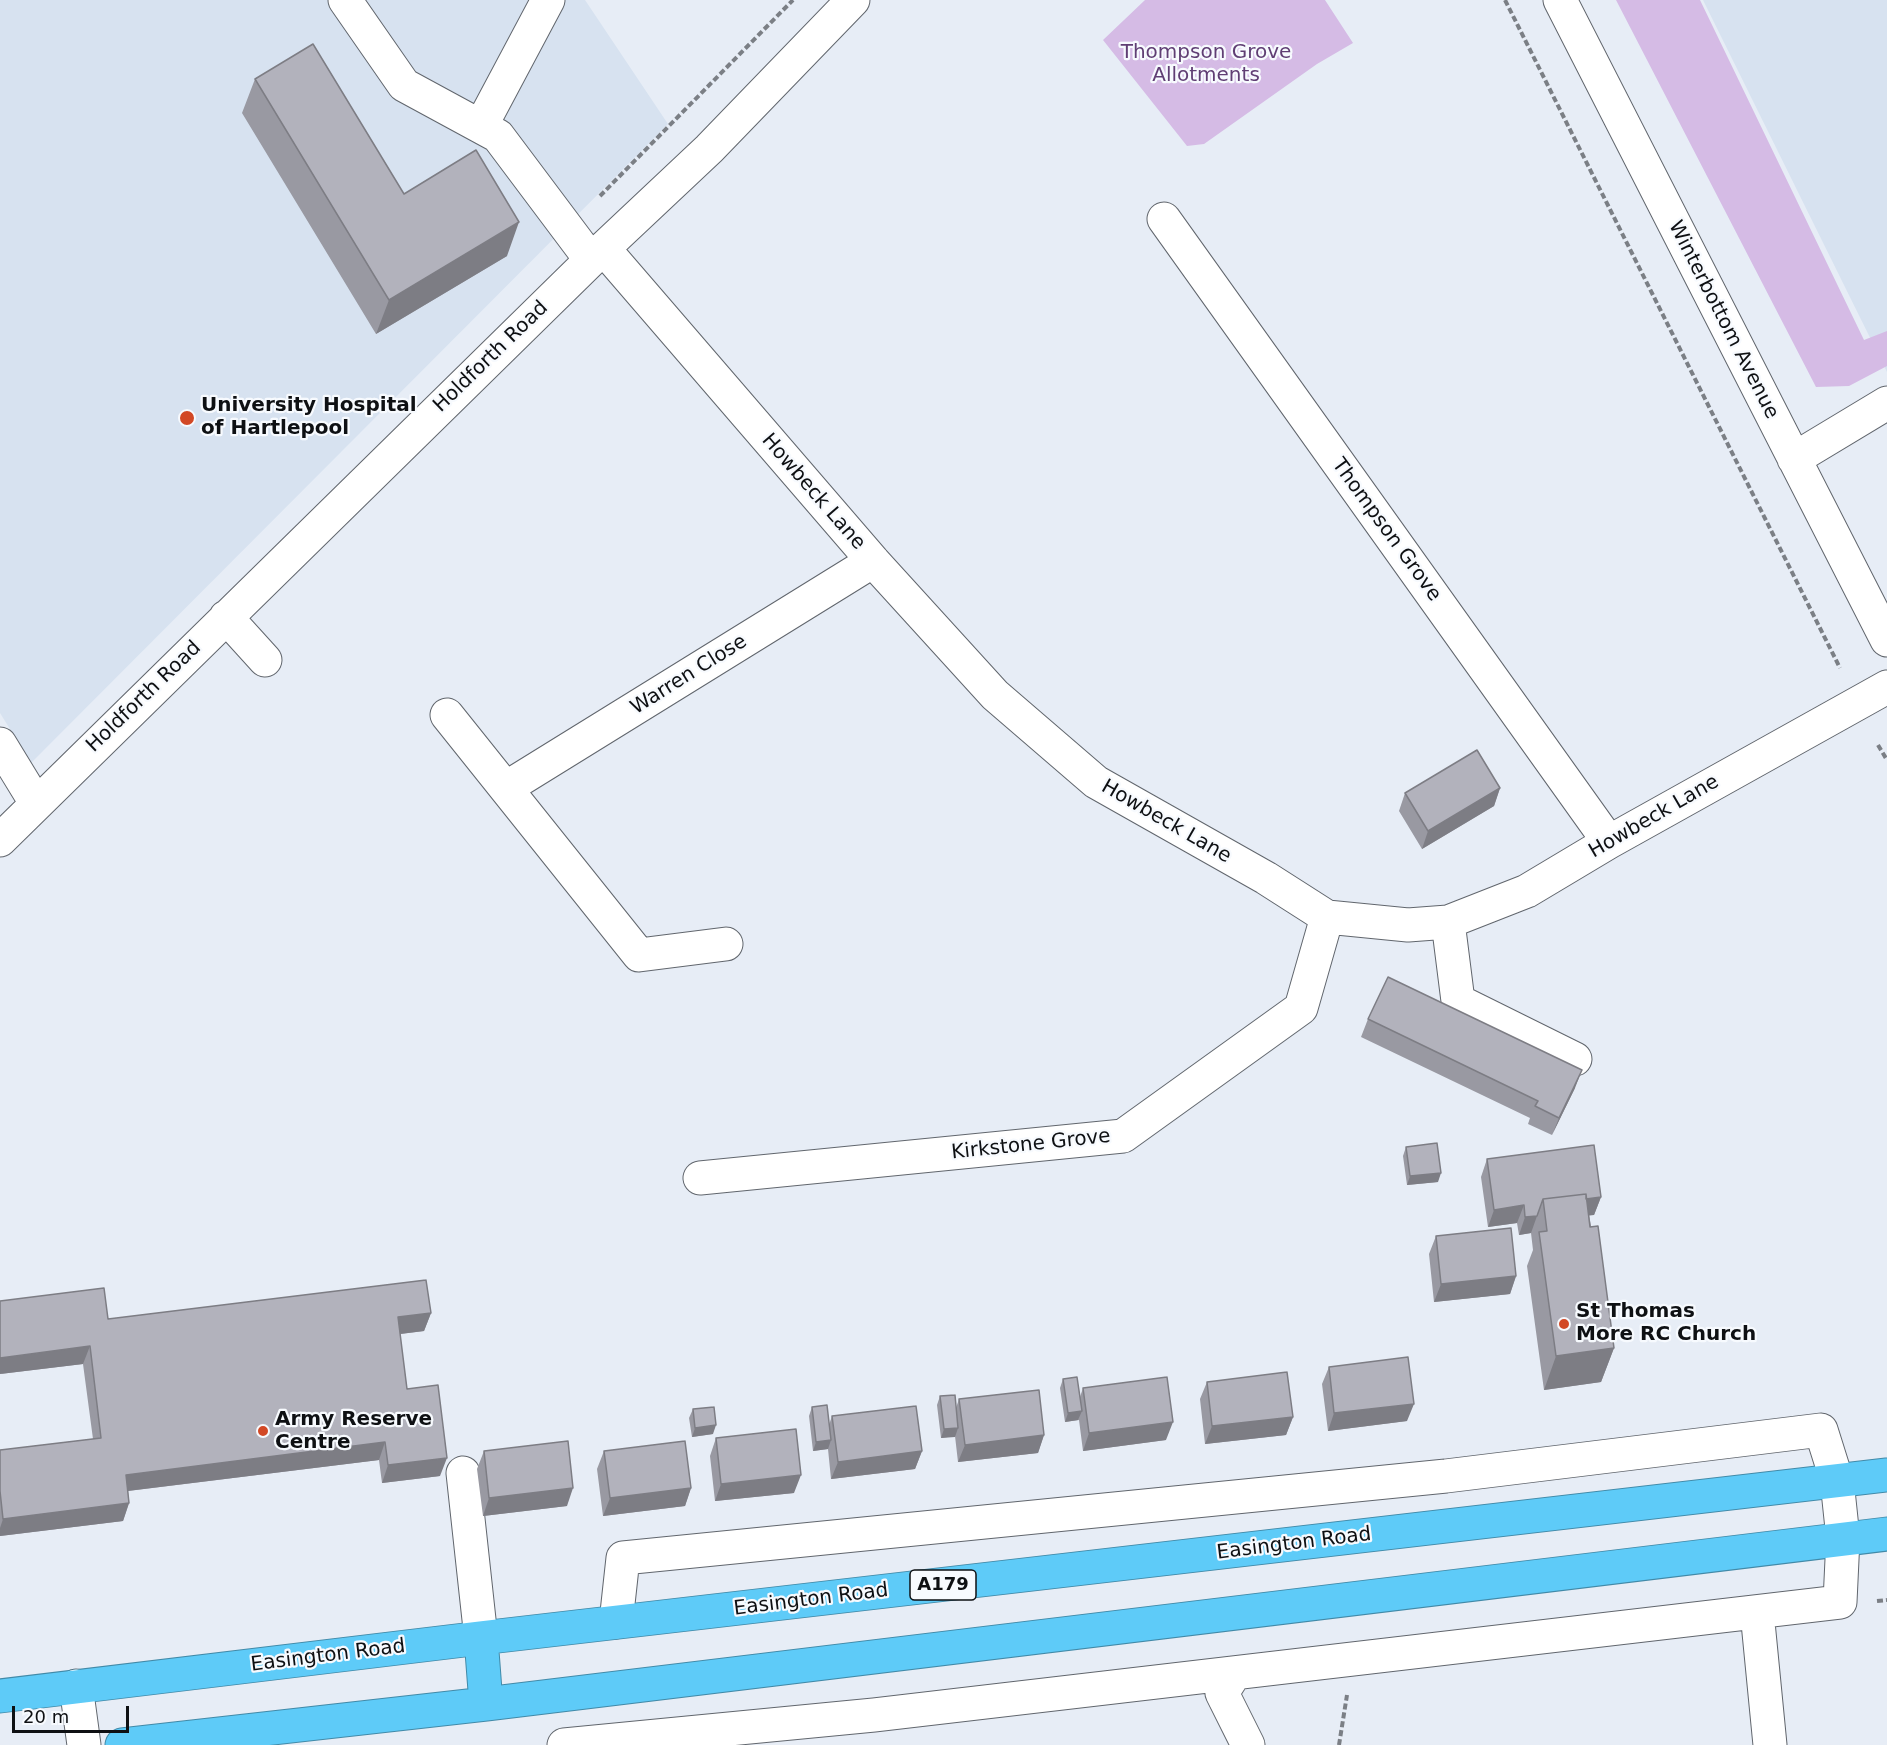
<!DOCTYPE html>
<style>
body{margin:0}
#map{position:relative;width:1887px;height:1745px;overflow:hidden;background:#e7edf6;font-family:"DejaVu Sans",sans-serif}
canvas{display:block}
.scale{position:absolute;left:12px;top:1706px;width:117px;height:27px;box-sizing:border-box;border:3px solid #0e1013;border-top:0;padding-left:8px;font-size:18px;line-height:21px;white-space:nowrap;color:#0e1013;-webkit-text-stroke:4px #f7fafe;paint-order:stroke}
</style>
<div id="map">
<canvas width="1887" height="1745"></canvas>
<div class="scale">20 m</div>
</div>
<script>
const ctx = document.querySelector('canvas').getContext('2d');
ctx.lineJoin = 'round';
function paint(path, color) {
  ctx.fillStyle = color;
  ctx.fill(path, 'evenodd');
}
function poly(rows) {
  const path = new Path2D();
  for (const r of rows) {
    path.moveTo(r[0], r[1]);
    for (let i = 2; i < r.length; i += 2) path.lineTo(r[i], r[i + 1]);
  }
  return path;
}
function strokePath(path, color, width, dash) {
  ctx.strokeStyle = color;
  ctx.lineWidth = width;
  ctx.lineCap = dash ? 'butt' : 'round';
  ctx.setLineDash(dash || []);
  ctx.stroke(path);
}
function label(font, color, halo, rows, align = 'center') {
  ctx.font = font + ' "DejaVu Sans",sans-serif';
  ctx.lineWidth = 4.5;
  ctx.setLineDash([]);
  ctx.textBaseline = 'middle';
  ctx.strokeStyle = halo;
  ctx.fillStyle = color;
  for (const [text, x, y, turn = 0] of rows) {
    ctx.save();
    ctx.translate(x, y);
    ctx.rotate((+turn || 0) * Math.PI / 180);
    ctx.textAlign = isNaN(turn) ? turn : align;
    if (halo) ctx.strokeText(text, 0, 0);
    ctx.fillText(text, 0, 0);
    ctx.restore();
  }
}
paint(poly([
 [0,0,585,0,668,124,31,763,0,713],
 [1703,0,1887,0,1887,372]
]), '#d7e2f0');
paint(poly([
 [1145,0,1325,0,1353,43,1317,64,1204,144,1187,146,1103,40],
 [1616,0,1700,0,1864,340,1887,331,1887,366,1849,386,1816,387]
]), '#d5bbe5');
const minor = poly([
 [345,0,404,85,498,136,591,260],
 [1560,0,1887,640],
 [481,126,548,0],
 [1164,219,1609,842],
 [604,249,873,561,995,695,1096,782,1266,878,1327,917,1408,925,1448,922,1527,891,1609,842,1887,687],
 [1794,459,1887,403],
 [226,617,265,660],
 [447,715,639,955,726,944],
 [0,744,36,803],
 [506,788,873,561],
 [0,840,591,260,709,149,853,0],
 [1448,922,1458,1001,1575,1059],
 [700,1178,1123,1136,1301,1008,1327,917],
 [463,1473,481,1638],
 [1757,1612,1770,1745],
 [1235,1673,1222,1693,1248,1745],
 [76,1686,84,1745],
 [564,1745,874,1715,1840,1602,1843,1538,1837,1481,1821,1430,1446,1476,623,1558,616,1622]
]);
const highway = poly([
 [481,1638,486,1704],
 [0,1696,481,1638,1887,1475],
 [122,1745,486,1704,1887,1534]
]);
strokePath(minor, '#61666d', 35);
strokePath(highway, '#428aa8', 35);
strokePath(poly([
 [1505,0,1840,668],
 [600,196,793,0],
 [1878,745,1887,760],
 [1877,1601,1887,1600],
 [1339,1745,1347,1695]
]), '#7b7f85', 4, [6, 3]);
strokePath(minor, '#fff', 33);
strokePath(highway, '#5ecbf8', 33);
paint(poly([
 [255,79,404,194,507,256,376,334,242,113],
 [1500,788,1494,806,1422,849,1399,811,1405,793],
 [1368,1019,1575,1088,1552,1135,1528,1124,1530,1118,1361,1037],
 [1406,1147,1438,1182,1407,1185,1403,1156],
 [1487,1159,1601,1197,1594,1215,1589,1215,1614,1348,1601,1382,1544,1390,1527,1266,1533,1250,1531,1233,1519,1235,1517,1223,1488,1227,1481,1177],
 [1436,1236,1516,1276,1510,1294,1434,1302,1429,1254],
 [431,1313,424,1331,400,1334,407,1389,440,1476,382,1483,379,1460,128,1491,129,1503,123,1521,0,1536,0,1450,93,1439,83,1364,0,1374,108,1319],
 [1329,1367,1407,1421,1328,1431,1322,1384],
 [1063,1379,1080,1397,1083,1388,1166,1440,1083,1451,1079,1420,1065,1422,1060,1388],
 [1207,1382,1293,1417,1286,1435,1205,1444,1200,1399],
 [940,1396,956,1408,959,1399,1044,1435,1038,1453,958,1462,955,1436,941,1438,937,1405],
 [812,1407,829,1425,832,1416,922,1451,915,1469,831,1479,828,1449,813,1451,809,1416],
 [693,1409,713,1434,692,1437,689,1418],
 [716,1438,794,1493,715,1501,710,1456],
 [484,1451,567,1506,483,1516,477,1469],
 [604,1451,691,1488,685,1506,603,1516,597,1469]
]), '#9999a2');
paint(poly([
 [519,222,507,256,376,334,389,300],
 [1500,788,1494,806,1422,849,1428,831],
 [1582,1070,1575,1088,1552,1135,1559,1118],
 [1441,1173,1438,1182,1407,1185,1410,1176],
 [1601,1197,1594,1215,1577,1217,1578,1200],
 [1524,1205,1517,1223,1488,1227,1494,1210],
 [1537,1216,1531,1233,1519,1235,1525,1217],
 [1516,1276,1510,1294,1434,1302,1441,1284],
 [431,1313,424,1331,392,1335,398,1317],
 [90,1346,83,1364,0,1374,0,1358],
 [1614,1348,1601,1382,1544,1390,1556,1356],
 [1414,1404,1407,1421,1328,1431,1334,1413],
 [1082,1411,1078,1420,1065,1422,1068,1413],
 [1293,1417,1286,1435,1205,1444,1212,1426],
 [1173,1422,1166,1440,1083,1451,1089,1433],
 [716,1425,713,1434,692,1437,695,1428],
 [958,1428,955,1437,941,1438,944,1429],
 [1044,1435,1038,1453,958,1462,965,1445],
 [831,1440,828,1449,813,1451,816,1442],
 [385,1442,379,1460,119,1492,126,1475],
 [922,1451,915,1469,831,1479,838,1462],
 [447,1458,440,1476,382,1483,388,1465],
 [801,1475,794,1493,715,1501,721,1484],
 [573,1488,567,1506,483,1516,489,1498],
 [691,1488,685,1506,603,1516,610,1498],
 [129,1503,123,1521,0,1536,0,1528,3,1519]
]), '#7d7d84');
const building = poly([
 [313,44,404,194,476,150,519,222,389,300,255,79,313,44],
 [1477,750,1500,788,1428,831,1405,793,1477,750],
 [1388,977,1582,1070,1559,1118,1535,1106,1538,1101,1368,1019,1388,977],
 [1437,1143,1441,1173,1410,1176,1406,1147,1437,1143],
 [1594,1145,1601,1197,1586,1199,1586,1194,1543,1199,1537,1216,1525,1217,1524,1205,1494,1210,1487,1159,1594,1145],
 [1586,1194,1590,1227,1598,1226,1614,1348,1556,1356,1539,1232,1547,1231,1543,1199,1586,1194],
 [1511,1228,1516,1276,1441,1284,1436,1236,1511,1228],
 [426,1280,431,1313,398,1317,407,1389,438,1385,447,1458,388,1465,385,1442,126,1475,129,1503,3,1519,0,1491,0,1450,101,1438,90,1346,0,1358,0,1301,104,1288,108,1319,426,1280],
 [1408,1357,1414,1404,1334,1413,1329,1367,1408,1357],
 [1287,1372,1293,1417,1212,1426,1207,1382,1287,1372],
 [1077,1377,1082,1411,1068,1413,1063,1379,1077,1377],
 [1167,1377,1173,1422,1089,1433,1083,1388,1167,1377],
 [1039,1390,1044,1435,965,1445,959,1399,1039,1390],
 [955,1395,958,1428,944,1429,940,1396,955,1395],
 [827,1405,831,1440,816,1442,812,1407,827,1405],
 [916,1406,922,1451,838,1462,832,1416,916,1406],
 [714,1407,716,1425,695,1428,693,1409,714,1407],
 [796,1429,801,1475,721,1484,716,1438,796,1429],
 [568,1441,573,1488,489,1498,484,1451,568,1441],
 [685,1441,691,1488,610,1498,604,1451,685,1441]
]);
paint(building, '#b2b2bc');
strokePath(building, '#7d7d84', 1.5);
for (const [x, y, r, color] of [
 [187,418,8,"#d24825"],
 [1564,1324,6,"#d24825"],
 [263,1431,6,"#d24825"]
]) {
  const dot = new Path2D();
  dot.arc(x, y, r, 0, 2 * Math.PI);
  ctx.fillStyle = color;
  ctx.fill(dot);
  strokePath(dot, '#f7fafe', 2);
}
for (const [x, y, w] of [
 [943,1585,66]
]) {
  const box = new Path2D();
  box.roundRect(x - w / 2, y - 15, w, 30, 4.5);
  ctx.fillStyle = '#f7fafe';
  ctx.fill(box);
  strokePath(box, '#0e1013', 1.5);
}
label('bold 18px', '#0e1013', null, [
 ["A179",943,1585]
]);
label('20px', '#603e74', '#f7fafe', [
 ["Thompson Grove",1206,53],
 ["Allotments",1206,76]
]);
label('20px', '#0e1013', '#f7fafe', [
 ["Winterbottom Avenue",1723,320,63],
 ["Holdforth Road",491,357,-44],
 ["Howbeck Lane",813,492,49],
 ["Thompson Grove",1386,530,54],
 ["Warren Close",689,675,-32],
 ["Holdforth Road",144,697,-44],
 ["Howbeck Lane",1654,817,-30],
 ["Howbeck Lane",1166,822,30],
 ["Kirkstone Grove",1031,1145,-6],
 ["Easington Road",1294,1544,-7],
 ["Easington Road",811,1600,-7],
 ["Easington Road",328,1656,-7]
]);
label('bold 20px', '#0e1013', '#f7fafe', [
 ["University Hospital",201,406],
 ["of Hartlepool",201,429],
 ["St Thomas",1576,1312],
 ["More RC Church",1576,1335],
 ["Army Reserve",275,1420],
 ["Centre",275,1443]
], 'left');
</script>
